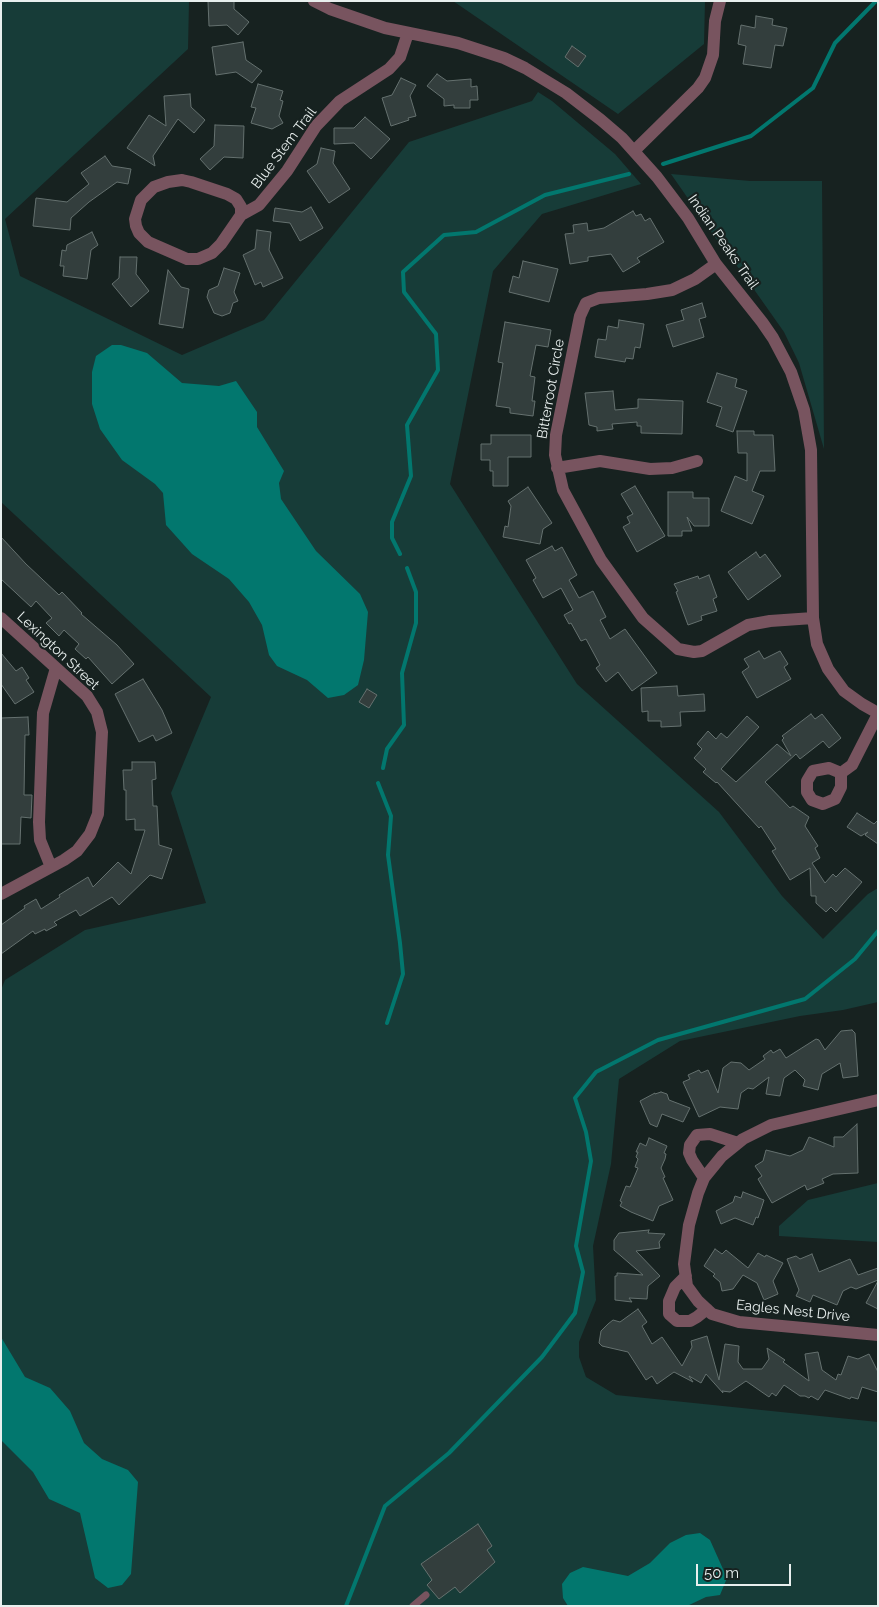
<!DOCTYPE html>
<style>
body{margin:0}
#map{position:relative;width:879px;height:1607px;overflow:hidden;background:#172220;font-family:Raleway,sans-serif}
canvas{display:block}
.frame{position:absolute;inset:0;border:2px solid #e8efee;pointer-events:none}
.scale{position:absolute;left:696px;top:1564px;width:95px;height:22px;box-sizing:border-box;border:2px solid #e8efee;border-top:0;padding-left:6px;font-size:15px;line-height:18px;white-space:nowrap;color:#e8efee;-webkit-text-stroke:4px #172220;paint-order:stroke}
</style>
<div id="map">
<canvas width="879" height="1607"></canvas>
<div class="frame"></div>
<div class="scale">50 m</div>
</div>
<script>
const ctx = document.querySelector('canvas').getContext('2d');
ctx.lineJoin = 'round';
function paint(path, color) {
  ctx.fillStyle = color;
  ctx.fill(path, 'evenodd');
}
function poly(rows) {
  const path = new Path2D();
  for (const r of rows) {
    path.moveTo(r[0], r[1]);
    for (let i = 2; i < r.length; i += 2) path.lineTo(r[i], r[i + 1]);
  }
  return path;
}
function strokePath(path, color, width, dash) {
  ctx.strokeStyle = color;
  ctx.lineWidth = width;
  ctx.lineCap = dash ? 'butt' : 'round';
  ctx.setLineDash(dash || []);
  ctx.stroke(path);
}
function label(font, color, halo, rows, align = 'center') {
  ctx.font = font + ' Raleway,sans-serif';
  ctx.lineWidth = 4.5;
  ctx.setLineDash([]);
  ctx.textBaseline = 'middle';
  ctx.strokeStyle = halo;
  ctx.fillStyle = color;
  for (const [text, x, y, turn = 0] of rows) {
    ctx.save();
    ctx.translate(x, y);
    ctx.rotate((+turn || 0) * Math.PI / 180);
    ctx.textAlign = isNaN(turn) ? turn : align;
    if (halo) ctx.strokeText(text, 0, 0);
    ctx.fillText(text, 0, 0);
    ctx.restore();
  }
}
paint(poly([
 [1,1,189,1,188,49,5,219,20,276,182,355,264,320,409,142,532,101,538,92,552,101,615,154,641,184,542,214,493,271,450,484,577,684,719,812,782,896,823,939,868,894,878,888,878,1002,843,1010,800,1016,680,1041,619,1079,611,1164,593,1246,596,1300,579,1342,579,1357,586,1377,616,1395,878,1422,878,1606,1,1606,1,990,5,980,85,930,206,903,171,793,211,697,1,502],
 [453,1,705,1,704,44,618,114],
 [671,174,750,181,822,181,824,449,799,363,784,332,741,271,721,246],
 [878,1183,878,1242,779,1236,779,1226,808,1200]
]), '#173c38');
paint(poly([
 [112,345,121,345,147,353,182,383,219,386,236,381,257,412,257,427,284,471,279,483,281,499,316,551,360,594,368,612,364,660,358,685,344,695,328,698,307,680,277,666,269,655,262,625,249,602,229,579,192,554,166,525,163,493,155,484,122,460,100,429,92,404,92,372,96,356],
 [1,1337,25,1377,50,1388,70,1411,84,1443,102,1459,128,1470,138,1482,131,1574,122,1585,108,1588,95,1578,80,1513,49,1499,33,1472,1,1440],
 [700,1533,710,1540,727,1578,720,1595,706,1597,687,1606,568,1606,563,1598,562,1584,570,1573,583,1567,628,1576,650,1563,670,1543,686,1535]
]), '#02776e');
strokePath(poly([
 [663,164,751,136,813,88,835,43,876,1],
 [400,554,392,538,392,522,411,476,407,425,438,370,436,334,404,292,403,272,444,235,476,232,545,195,629,174],
 [383,768,387,749,404,725,402,673,416,623,416,592,407,568],
 [378,783,391,816,388,855,400,943,403,974,387,1023],
 [346,1606,385,1506,449,1453,542,1357,575,1313,583,1272,576,1246,591,1161,586,1132,575,1098,596,1072,658,1040,805,999,855,959,878,931]
]), '#02776e', 4);
const building = poly([
 [208,1,234,1,234,9,249,22,238,35,227,25,209,26,208,1],
 [756,16,773,19,772,25,787,28,783,46,775,45,771,68,743,64,746,46,738,44,741,25,755,28,756,16],
 [243,42,246,60,262,71,252,83,236,72,216,75,212,47,243,42],
 [572,46,586,56,578,67,565,57,572,46],
 [437,74,447,81,471,79,471,87,477,86,478,100,470,100,470,108,454,108,454,105,444,106,444,99,427,86,437,74],
 [401,78,416,85,410,96,416,116,408,118,409,120,391,126,382,98,392,95,401,78],
 [258,84,283,91,280,100,283,101,279,116,283,123,272,129,251,123,256,108,251,107,258,84],
 [190,94,191,107,205,120,194,133,178,119,153,156,155,166,127,148,149,115,166,126,164,96,190,94],
 [365,117,390,139,371,159,354,143,334,144,334,128,354,128,365,117],
 [215,125,244,126,243,158,224,157,210,170,200,159,214,146,215,125],
 [321,148,335,151,333,163,350,189,329,203,307,171,317,164,321,148],
 [105,156,112,166,131,169,128,184,117,182,89,202,71,218,70,230,33,226,36,198,67,202,89,184,81,173,105,156],
 [311,207,323,228,300,241,290,223,273,221,275,208,302,212,311,207],
 [633,211,636,216,641,214,645,221,650,218,664,242,637,258,640,262,623,272,611,254,588,257,588,261,570,264,565,234,574,233,573,225,587,223,588,231,604,228,633,211],
 [257,230,271,232,269,250,283,278,263,287,261,282,255,285,243,255,255,249,257,230],
 [92,232,98,245,91,250,87,279,63,276,64,266,60,266,62,250,66,251,67,245,92,232],
 [120,257,137,257,136,274,149,291,131,307,112,284,119,278,120,257],
 [523,261,558,269,549,302,509,292,513,276,519,278,523,261],
 [224,268,240,273,234,292,238,301,233,303,230,313,222,316,214,313,207,297,209,290,218,286,224,268],
 [168,270,181,287,189,289,183,328,159,324,168,270],
 [702,303,706,317,699,319,704,337,673,347,666,325,684,320,681,310,702,303],
 [619,320,644,324,640,348,635,347,633,359,626,358,625,362,595,357,598,339,606,340,608,326,618,328,619,320],
 [505,322,551,330,548,347,536,345,530,376,535,377,532,401,535,401,533,416,510,413,510,408,496,406,503,363,498,362,505,322],
 [717,373,737,379,735,387,747,391,733,432,716,426,722,407,707,402,717,373],
 [613,391,615,410,638,408,638,399,683,401,682,434,641,433,641,426,637,426,637,422,612,424,613,429,597,431,597,427,589,425,585,393,613,391],
 [737,431,754,431,754,435,773,435,775,471,760,471,752,491,764,496,752,524,721,511,735,476,747,481,747,453,738,453,737,431],
 [491,435,531,435,531,457,508,457,508,486,493,486,493,471,490,471,490,460,481,460,481,444,491,444,491,435],
 [635,486,665,536,637,552,623,527,630,523,627,517,633,514,621,494,635,486],
 [528,487,552,523,543,529,540,544,503,537,505,526,508,527,511,506,508,501,528,487],
 [668,492,693,492,693,498,709,498,709,526,694,526,687,517,692,531,682,531,682,536,668,536,668,492],
 [1,537,26,564,59,595,62,592,82,613,81,614,117,645,134,664,112,684,88,657,86,659,75,649,79,644,64,630,59,636,46,623,52,618,36,601,31,607,1,579,1,537],
 [552,546,555,551,562,547,577,575,569,580,579,598,593,591,606,617,600,620,610,639,625,629,657,673,632,691,618,672,606,682,596,668,600,665,586,639,581,641,571,623,569,624,564,615,573,610,561,588,543,598,533,580,536,578,526,560,552,546],
 [756,552,760,558,765,554,781,576,748,600,728,572,756,552],
 [709,575,717,597,713,599,717,611,701,616,702,620,688,625,676,592,678,591,674,584,698,576,699,579,709,575],
 [759,651,764,659,780,651,788,664,784,667,791,679,757,698,742,672,749,667,744,659,759,651],
 [1,653,16,671,22,667,29,678,26,680,34,692,15,704,1,684,1,653],
 [143,679,162,710,172,733,156,741,153,735,139,742,115,694,143,679],
 [677,686,678,696,704,694,705,711,680,712,681,726,661,727,661,721,648,721,648,711,642,712,641,688,677,686],
 [367,689,377,695,369,708,359,702,367,689],
 [811,714,815,719,822,714,841,738,829,748,823,741,800,759,796,754,765,782,790,808,793,806,809,817,805,826,818,846,815,848,820,858,812,863,825,883,833,874,836,877,845,868,862,882,836,912,831,907,826,912,816,903,816,896,811,896,810,868,790,880,772,851,776,849,761,826,759,828,717,782,716,783,703,772,706,769,694,758,702,749,697,744,708,731,716,739,721,733,727,738,747,716,759,727,721,769,736,782,777,744,791,756,782,740,784,738,782,736,811,714],
 [28,717,29,735,25,735,24,795,32,795,31,818,21,817,20,844,1,844,1,718,28,717],
 [132,762,155,762,156,779,152,780,153,806,157,806,159,845,172,849,162,879,150,875,119,905,112,897,80,916,76,910,54,922,57,925,46,931,45,929,35,934,33,931,1,954,1,925,25,908,24,906,36,899,41,909,60,897,59,895,88,877,93,887,118,862,131,874,145,830,135,830,135,819,126,820,126,790,124,790,123,770,132,770,132,762],
 [857,813,874,824,878,820,878,844,865,835,868,832,861,836,847,827,857,813],
 [852,1030,855,1033,858,1076,843,1078,840,1063,822,1074,818,1090,803,1086,805,1080,795,1070,784,1078,780,1096,766,1094,769,1077,753,1089,748,1088,741,1093,738,1109,720,1107,699,1117,683,1082,690,1079,688,1075,699,1070,701,1073,708,1070,718,1093,723,1068,731,1062,741,1063,749,1070,765,1059,763,1056,771,1050,773,1053,780,1049,786,1058,816,1039,819,1040,825,1050,841,1031,852,1030],
 [661,1092,667,1094,669,1100,690,1108,683,1122,662,1114,657,1127,650,1124,640,1101,655,1093,655,1094,661,1092],
 [857,1124,858,1173,833,1174,822,1179,824,1183,807,1190,805,1185,772,1203,758,1179,762,1176,755,1166,763,1161,766,1150,790,1156,803,1150,809,1137,834,1147,834,1137,843,1137,857,1124],
 [649,1138,667,1146,664,1153,666,1154,665,1159,661,1168,665,1177,663,1178,673,1200,659,1206,653,1221,631,1212,620,1206,622,1202,620,1201,626,1186,630,1187,638,1168,635,1167,638,1159,636,1157,638,1152,636,1152,640,1143,646,1146,649,1138],
 [743,1192,764,1200,758,1218,756,1217,753,1225,735,1218,721,1224,716,1211,733,1202,735,1196,741,1198,743,1192],
 [649,1230,648,1233,665,1234,659,1242,660,1248,636,1251,660,1276,648,1286,647,1299,629,1298,632,1302,615,1300,615,1276,617,1276,617,1273,643,1275,614,1250,614,1240,619,1233,649,1230],
 [715,1249,722,1254,726,1250,748,1268,758,1253,765,1257,766,1255,783,1263,773,1281,778,1294,764,1300,757,1283,743,1275,733,1289,722,1291,720,1282,713,1276,715,1274,704,1266,715,1249],
 [812,1254,819,1272,850,1259,858,1275,878,1268,878,1280,856,1289,851,1287,843,1291,837,1305,813,1295,810,1302,796,1296,799,1290,787,1259,796,1256,800,1259,812,1254],
 [878,1281,878,1309,866,1303,878,1281],
 [638,1309,647,1322,642,1326,652,1344,662,1337,682,1366,692,1347,691,1341,707,1336,719,1380,725,1344,739,1346,738,1362,743,1369,762,1369,769,1359,767,1348,785,1360,783,1362,809,1381,805,1354,818,1352,822,1370,836,1380,838,1374,841,1375,848,1356,858,1359,869,1354,878,1372,878,1392,862,1387,858,1399,851,1397,850,1399,825,1390,818,1400,811,1396,809,1398,805,1396,800,1396,784,1385,776,1396,772,1393,769,1397,746,1381,730,1392,722,1391,723,1393,706,1374,701,1383,689,1376,693,1382,674,1372,657,1384,652,1376,646,1380,628,1352,602,1346,599,1343,601,1331,608,1324,613,1320,620,1322,638,1309],
 [478,1524,492,1546,487,1550,495,1562,460,1593,455,1587,439,1599,427,1585,432,1580,421,1564,478,1524]
]);
paint(building, '#333e3d');
strokePath(building, '#65716f', 1);
strokePath(poly([
 [413,1606,426,1595]
]), '#78545f', 7);
strokePath(poly([
 [314,1,330,9,385,28,458,43,504,58,525,68,566,93,601,120,622,138,657,177,688,218,716,264,762,322,773,338,791,372,804,410,811,450,813,618,817,644,828,669,844,691,862,704,878,713],
 [634,151,698,88,705,78,713,55,715,21,720,1],
 [182,180,191,182,227,194,236,199,241,207,241,215,221,244,212,253,198,259,187,259,148,242,139,233,136,226,135,219,141,200,154,187,168,182,182,180],
 [241,215,259,205,287,171,316,126,340,101,389,69,400,57,408,33],
 [716,264,695,279,672,290,647,294,599,298,586,303,580,316,556,435,555,455,563,490,601,560,643,618,678,649,694,652,702,651,748,625,770,621,813,618],
 [557,468,600,461,650,469,672,468,697,461],
 [1,618,87,696,97,712,102,732,98,814,90,834,77,851,64,860,1,894],
 [829,768,841,773,841,787,835,799,823,804,812,800,807,792,807,781,813,771,829,768],
 [841,773,852,765,878,714],
 [51,867,40,840,39,822,43,713,56,668],
 [878,1100,771,1125,743,1139,722,1156,704,1178,698,1193,689,1225,684,1264,687,1286,698,1301,712,1314,739,1322,878,1335],
 [704,1178,692,1160,689,1153,690,1145,697,1135,710,1134,738,1143],
 [686,1276,675,1287,669,1301,669,1314,677,1321,690,1321,697,1317,707,1309]
]), '#78545f', 12);
label('14px', '#e8efee', '#172220', [
 ["Blue Stem Trail",284,148,-53],
 ["Indian Peaks Trail",723,242,55],
 ["Bitterroot Circle",551,389,-80],
 ["Lexington Street",58,651,43],
 ["Eagles Nest Drive",793,1311,6]
]);
</script>
